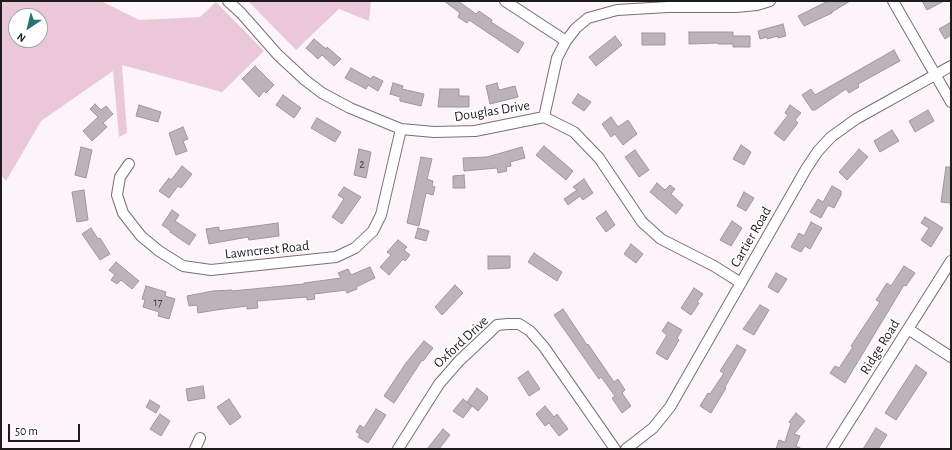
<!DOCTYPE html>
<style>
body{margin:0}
#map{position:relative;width:952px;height:450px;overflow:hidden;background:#fcf4f8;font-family:"Alegreya Sans",sans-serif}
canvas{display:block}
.frame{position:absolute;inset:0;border:2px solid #1e1b1d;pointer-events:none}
.north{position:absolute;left:8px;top:8px;width:40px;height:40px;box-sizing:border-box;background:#fff;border:1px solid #a5a4a5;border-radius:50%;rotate:215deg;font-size:11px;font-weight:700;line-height:16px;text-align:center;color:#1e1b1d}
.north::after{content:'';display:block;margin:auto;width:14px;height:18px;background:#267172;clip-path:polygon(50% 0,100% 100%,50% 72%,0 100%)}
.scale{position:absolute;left:8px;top:424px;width:72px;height:18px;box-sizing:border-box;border:2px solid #1e1b1d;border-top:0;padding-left:5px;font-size:12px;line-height:14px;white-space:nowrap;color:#1e1b1d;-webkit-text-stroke:3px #fff;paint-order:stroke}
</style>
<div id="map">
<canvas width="952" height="450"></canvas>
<div class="frame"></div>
<div class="north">N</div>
<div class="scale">50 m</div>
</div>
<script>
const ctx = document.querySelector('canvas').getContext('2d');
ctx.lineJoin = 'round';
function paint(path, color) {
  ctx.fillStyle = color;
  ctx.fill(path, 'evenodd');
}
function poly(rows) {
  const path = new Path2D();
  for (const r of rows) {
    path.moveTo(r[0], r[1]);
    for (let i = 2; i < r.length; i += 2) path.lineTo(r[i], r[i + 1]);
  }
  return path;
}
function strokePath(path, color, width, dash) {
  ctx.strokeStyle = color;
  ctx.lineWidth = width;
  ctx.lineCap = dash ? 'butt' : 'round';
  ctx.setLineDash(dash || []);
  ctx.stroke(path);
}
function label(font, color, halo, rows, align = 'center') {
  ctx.font = font + ' "Alegreya Sans",sans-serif';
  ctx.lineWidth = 3.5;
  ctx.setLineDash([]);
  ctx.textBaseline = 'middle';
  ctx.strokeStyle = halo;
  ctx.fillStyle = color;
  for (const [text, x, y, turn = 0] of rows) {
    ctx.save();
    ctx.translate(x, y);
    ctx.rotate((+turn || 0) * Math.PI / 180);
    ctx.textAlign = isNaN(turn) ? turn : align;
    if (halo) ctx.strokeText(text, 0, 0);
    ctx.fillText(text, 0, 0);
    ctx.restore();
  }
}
paint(poly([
 [1,1,101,1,139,20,200,17,216,2,264,51,222,92,122,65,127,133,119,137,113,71,41,121,6,181,1,175],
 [16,16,40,16,40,40,16,40],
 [248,1,371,1,369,21,339,9,296,50]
]), '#eac8d9');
const building = poly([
 [444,1,458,1,476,14,479,11,492,20,491,22,524,43,518,53,469,20,467,23,458,17,460,13,444,1],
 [828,1,850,1,832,12,832,13,804,26,798,16,828,1],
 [922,1,944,1,927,10,922,1],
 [951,22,951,35,945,39,939,29,951,22],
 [783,24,786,36,778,38,778,36,767,39,767,37,760,39,758,31,783,24],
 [689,32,733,32,733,36,750,36,750,47,733,47,733,44,718,44,718,43,689,44,689,32],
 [642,33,665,33,665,45,642,45,642,33],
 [615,36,622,45,596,66,589,57,615,36],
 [314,39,326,49,327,47,341,59,334,66,322,55,318,59,306,48,314,39],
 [894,50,900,61,858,84,859,87,849,93,846,89,815,110,812,110,802,95,811,89,815,95,894,50],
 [255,66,274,85,266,93,264,91,259,97,242,79,255,66],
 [351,68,371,79,373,76,383,81,378,91,368,85,366,89,345,78,351,68],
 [393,83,403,86,402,89,424,94,421,106,400,101,400,97,390,94,393,83],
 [497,83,499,90,515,86,518,97,490,104,486,86,497,83],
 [440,89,459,89,459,96,469,96,469,107,438,107,440,89],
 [578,94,591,102,584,111,572,103,578,94],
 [283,95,301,108,294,118,276,105,283,95],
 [95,104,101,110,106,106,113,114,103,123,107,127,92,141,83,131,98,117,90,109,95,104],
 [139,105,161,112,158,122,136,116,139,105],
 [790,105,801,113,795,120,798,123,784,141,774,133,788,115,785,113,790,105],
 [928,110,934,121,915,132,909,121,928,110],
 [611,117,618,127,628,120,637,134,623,145,615,134,611,137,602,124,611,117],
 [317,118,341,132,335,142,311,128,317,118],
 [183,127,188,139,183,141,187,151,176,155,169,133,183,127],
 [892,130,899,141,880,152,874,141,892,130],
 [741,145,751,152,744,165,733,159,741,145],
 [544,146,573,171,566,180,536,155,544,146],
 [81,147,92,150,86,178,75,175,81,147],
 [522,147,525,158,510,162,511,166,506,167,507,171,498,173,497,168,464,171,463,158,487,157,522,147],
 [359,149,371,152,366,178,354,175,359,149],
 [859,149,868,157,847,180,839,172,859,149],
 [635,150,649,170,639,177,625,157,635,150],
 [421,157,432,159,427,179,433,181,432,186,435,187,433,195,426,193,419,226,407,223,421,157],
 [182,166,192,174,181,188,178,186,169,198,159,191,169,178,171,180,182,166],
 [946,167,951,167,951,203,941,202,946,167],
 [464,175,465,188,453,188,453,176,464,175],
 [584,179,593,193,583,200,580,196,568,205,564,199,577,190,573,187,584,179],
 [657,183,665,190,670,185,675,189,671,194,683,205,676,214,650,192,657,183],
 [832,186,841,191,841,195,834,208,828,205,821,218,810,212,818,199,823,202,832,186],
 [344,187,361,197,342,224,332,217,344,199,338,195,344,187],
 [84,190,88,220,77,222,72,192,84,190],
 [744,192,754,198,746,211,737,206,744,192],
 [172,210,179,215,175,221,196,235,189,245,170,232,171,231,162,225,172,210],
 [606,211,615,225,606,232,596,218,606,211],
 [925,217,943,228,931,247,921,240,929,228,921,223,925,217],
 [732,221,742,228,731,246,720,240,732,221],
 [811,222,822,228,810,249,805,246,801,252,791,247,799,233,804,236,811,222],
 [278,223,279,236,249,240,248,237,209,244,206,229,219,227,219,231,278,223],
 [91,228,98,239,100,238,110,254,100,260,82,234,91,228],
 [418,228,429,231,426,241,415,238,418,228],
 [398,240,407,247,404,250,410,255,405,261,403,259,389,275,380,267,391,255,387,252,398,240],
 [631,244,643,254,636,263,624,254,631,244],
 [534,253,562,272,557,281,528,262,534,253],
 [488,256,510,256,510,268,488,269,488,256],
 [116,262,139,281,132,289,121,280,117,284,111,280,115,275,109,270,116,262],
 [904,266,915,273,906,286,904,285,845,383,830,373,835,366,839,368,853,347,851,346,880,302,876,300,887,283,891,286,904,266],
 [370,267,375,278,356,287,357,289,347,293,346,290,314,294,315,299,307,300,307,297,257,301,258,308,247,309,247,306,216,310,198,313,197,305,189,306,187,296,213,291,232,290,232,291,304,284,304,283,341,278,338,273,348,269,351,275,370,267],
 [776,273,787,279,778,293,768,287,776,273],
 [455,285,463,293,442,315,435,307,455,285],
 [146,286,166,292,165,296,175,299,169,319,158,316,159,312,143,307,145,300,142,299,146,286],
 [694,288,703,294,697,302,699,303,691,315,681,308,694,288],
 [760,305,769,310,754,335,743,329,760,305],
 [563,309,587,345,588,344,614,382,618,379,625,390,622,393,631,406,622,413,612,398,615,396,601,377,599,379,554,315,563,309],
 [668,322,682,330,677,338,679,340,667,360,656,353,667,335,662,331,668,322],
 [424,341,433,348,423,361,422,360,394,403,384,396,406,363,424,341],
 [737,345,746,350,725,387,726,388,711,413,700,406,708,393,710,394,724,373,720,371,737,345],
 [916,365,927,373,896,420,885,413,916,365],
 [528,371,540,389,529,396,518,378,528,371],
 [203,386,205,398,188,401,186,389,203,386],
 [477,388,488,397,487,398,488,399,478,411,467,402,477,388],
 [229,399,241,417,230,425,217,407,229,399],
 [463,399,472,406,463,418,453,411,463,399],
 [150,400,160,406,156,413,146,407,150,400],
 [545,406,554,417,557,414,568,429,559,436,549,423,545,426,536,414,545,406],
 [376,409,386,415,368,443,358,437,360,434,356,432,360,425,364,428,376,409],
 [796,413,805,421,794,434,800,436,796,446,802,449,776,449,779,440,785,442,791,423,789,422,796,413],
 [160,414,170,421,161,436,150,429,160,414],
 [876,428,887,435,878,449,863,449,876,428],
 [443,429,450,435,439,449,427,449,443,429]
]);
paint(building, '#bbb3b7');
strokePath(building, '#9f979b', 1);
const minor = poly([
 [228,1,241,13,278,55,305,80,322,93,350,108,401,129,434,132,475,131,544,117,574,132,599,158,642,222,661,239,714,266,741,283],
 [505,1,566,41],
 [893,1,951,102],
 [544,117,557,58,566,41,576,28,588,18,617,10,668,7,736,7,757,5,770,1],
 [129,164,120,177,117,195,123,213,141,236,159,251,183,266,211,270,336,257,355,248,373,231,381,215,401,129],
 [908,329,951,357],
 [195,449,200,438],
 [398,449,439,384,459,361,491,331,497,325,508,324,519,324,530,331,544,347,615,449],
 [626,449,653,428,670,407,806,169,818,151,831,137,856,119,951,66],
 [832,449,951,261]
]);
strokePath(minor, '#787074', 12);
strokePath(minor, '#fff', 10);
label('12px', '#454144', null, [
 ["2",362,164],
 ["17",158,302]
]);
label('14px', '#1e1b1d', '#fff', [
 ["Douglas Drive",492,111,-9],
 ["Cartier Road",751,237,-60],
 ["Lawncrest Road",267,250,-6],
 ["Oxford Drive",461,342,-43],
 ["Ridge Road",880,347,-58]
]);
</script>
